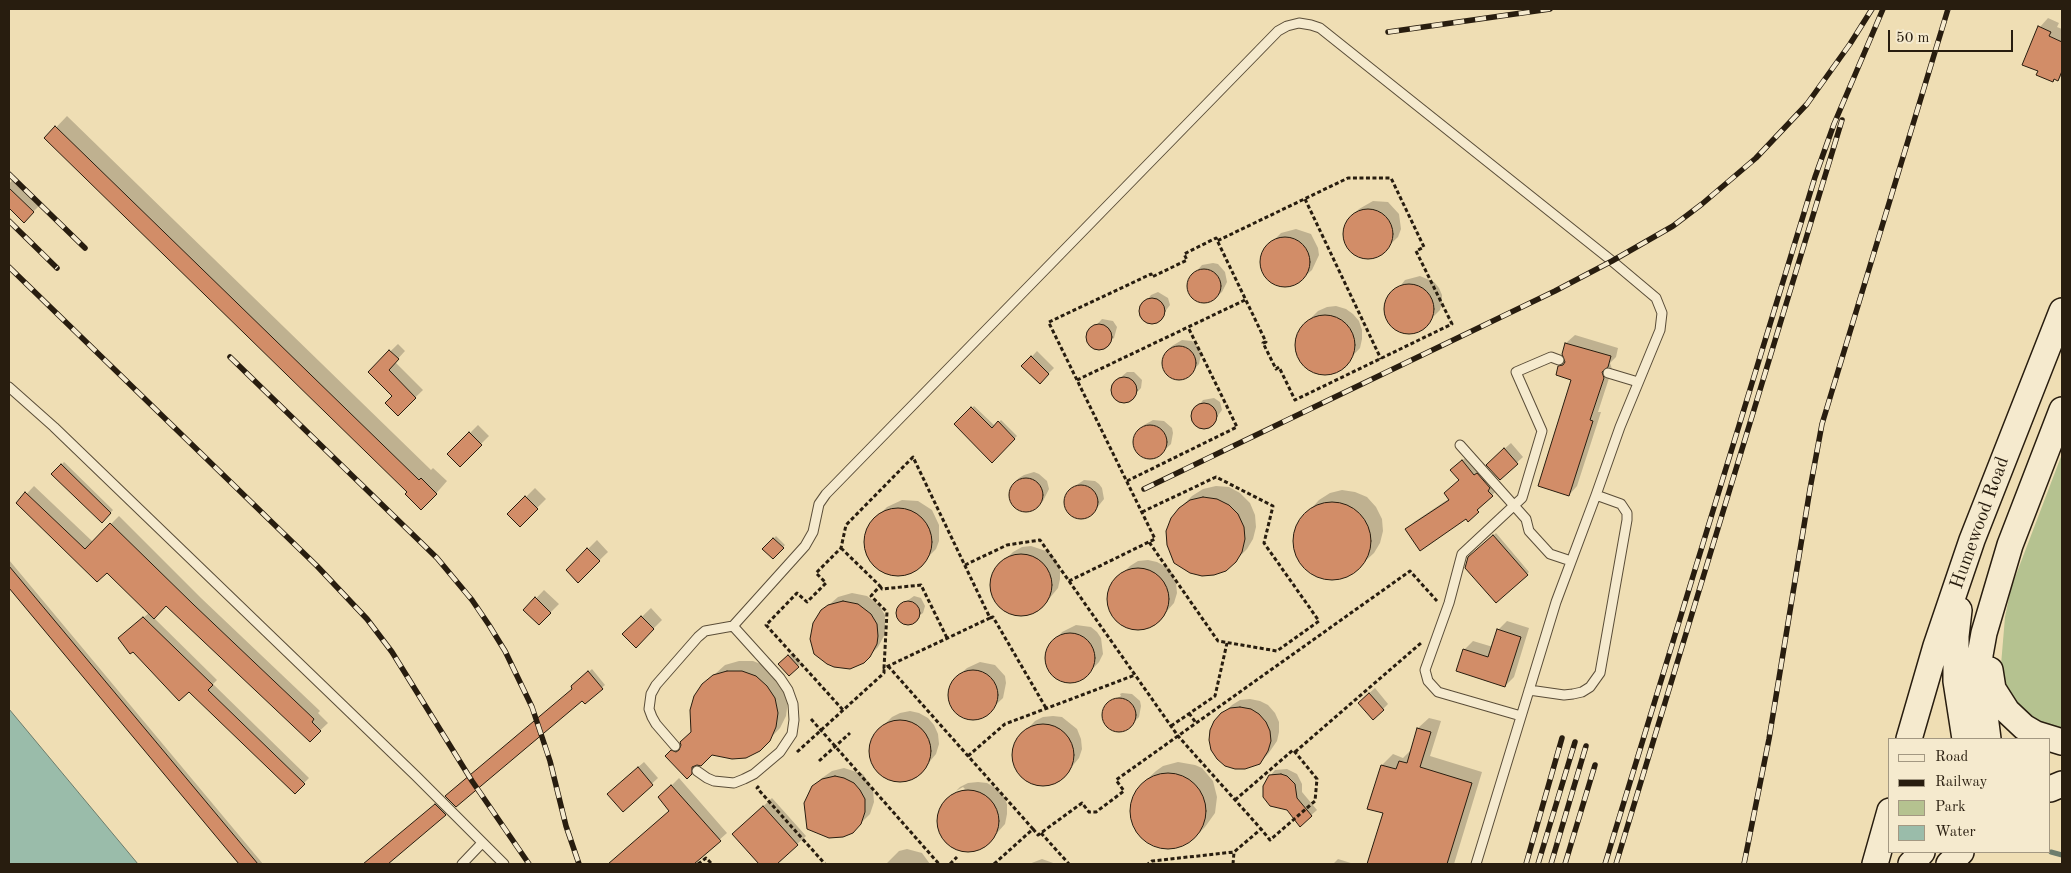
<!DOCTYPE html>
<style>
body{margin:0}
#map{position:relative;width:2071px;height:873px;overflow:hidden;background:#efdeb4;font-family:"Old Standard TT",serif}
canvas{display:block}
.frame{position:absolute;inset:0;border:10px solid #281d0f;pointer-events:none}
.legend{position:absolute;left:1888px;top:738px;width:162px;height:115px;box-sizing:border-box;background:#f5eace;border:1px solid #a39882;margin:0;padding:6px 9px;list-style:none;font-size:15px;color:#281d0f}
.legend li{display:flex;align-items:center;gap:10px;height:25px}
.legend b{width:25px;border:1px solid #a39882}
.scale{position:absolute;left:1888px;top:30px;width:125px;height:22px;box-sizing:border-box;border:2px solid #281d0f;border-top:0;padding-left:6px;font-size:15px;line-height:18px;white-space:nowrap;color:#281d0f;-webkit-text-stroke:4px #f5eace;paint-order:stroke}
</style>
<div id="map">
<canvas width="2071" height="873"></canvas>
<div class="frame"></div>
<ul class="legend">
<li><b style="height:6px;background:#f5eace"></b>Road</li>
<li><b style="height:6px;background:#281d0f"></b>Railway</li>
<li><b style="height:14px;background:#b5c290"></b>Park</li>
<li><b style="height:14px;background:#9abcaa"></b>Water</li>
</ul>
<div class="scale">50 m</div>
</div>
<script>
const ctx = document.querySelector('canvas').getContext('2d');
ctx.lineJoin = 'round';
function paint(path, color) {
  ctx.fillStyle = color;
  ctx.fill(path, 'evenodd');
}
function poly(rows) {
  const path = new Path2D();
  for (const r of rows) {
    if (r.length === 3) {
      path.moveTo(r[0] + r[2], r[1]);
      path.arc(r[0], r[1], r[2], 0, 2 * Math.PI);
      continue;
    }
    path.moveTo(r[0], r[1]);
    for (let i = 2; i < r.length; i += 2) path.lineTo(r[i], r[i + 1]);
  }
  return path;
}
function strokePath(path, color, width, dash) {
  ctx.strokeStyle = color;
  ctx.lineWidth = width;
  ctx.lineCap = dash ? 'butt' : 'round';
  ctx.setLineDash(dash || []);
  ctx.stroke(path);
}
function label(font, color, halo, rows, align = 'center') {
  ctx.font = font + ' "Old Standard TT",serif';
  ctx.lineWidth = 5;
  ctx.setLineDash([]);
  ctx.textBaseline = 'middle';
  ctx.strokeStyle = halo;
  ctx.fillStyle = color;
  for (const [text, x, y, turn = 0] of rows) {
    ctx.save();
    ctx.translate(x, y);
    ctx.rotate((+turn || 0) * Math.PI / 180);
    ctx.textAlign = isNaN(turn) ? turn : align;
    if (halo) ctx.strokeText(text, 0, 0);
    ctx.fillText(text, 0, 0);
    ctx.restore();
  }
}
paint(poly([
 [2062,454,2062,734,2034,724,2035,718,2021,709,2013,700,2005,686,2001,665,2005,617,2011,588]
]), '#b5c290');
const water = poly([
 [9,709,138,864,9,864,9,709]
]);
paint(water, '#9abcaa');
strokePath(water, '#6c7c6c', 1);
paint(poly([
 [2048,18,2059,23,2057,27,2062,29,2062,75,2058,80,2055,78,2053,80,2039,71,2024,64,2040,27],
 [67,116,431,470,433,468,447,481,433,497,409,492,46,138],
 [15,177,42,203,24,221,9,206,9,184],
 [1373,201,1388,202,1399,214,1401,229,1398,237,1377,257,1361,257,1349,248,1344,233,1349,219,1359,209],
 [1296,229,1311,234,1318,248,1319,255,1312,270,1302,279,1288,286,1280,286,1267,278,1262,263,1266,248,1281,233],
 [1213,263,1218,264,1225,272,1227,282,1222,292,1211,301,1205,302,1195,299,1189,291,1189,280,1202,265],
 [1420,276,1434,282,1439,288,1442,295,1442,303,1440,310,1419,331,1404,333,1391,325,1386,310,1387,303,1405,280],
 [1158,292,1168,298,1170,305,1158,321,1146,321,1141,315,1141,308,1151,295],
 [1336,306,1346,309,1353,314,1359,321,1362,330,1362,339,1360,348,1344,365,1336,371,1327,373,1318,372,1309,369,1298,354,1296,345,1297,335,1302,327,1318,311,1327,307],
 [1102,319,1113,321,1117,327,1114,338,1101,348,1094,347,1089,341,1088,334],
 [1575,335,1618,348,1616,357,1610,363,1612,369,1598,412,1601,412,1577,486,1569,495,1572,379,1560,367,1566,360,1563,354,1566,343],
 [1182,340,1192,341,1200,349,1201,354,1199,364,1185,378,1174,378,1166,372,1163,368,1163,357,1172,346],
 [398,344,405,351,395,362,423,390,398,414,394,396,369,372],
 [1037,351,1054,368,1040,382,1023,366],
 [1127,372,1134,372,1142,380,1141,388,1130,400,1122,401,1113,394,1114,383],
 [1214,398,1220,402,1222,410,1210,426,1199,426,1194,420,1193,413,1203,400],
 [974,406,995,426,1001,420,1017,436,992,461,956,424],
 [1153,420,1164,421,1172,428,1173,433,1171,444,1157,457,1151,458,1141,456,1135,447,1135,436,1144,425],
 [478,425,489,436,460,465,449,454],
 [1511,443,1523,457,1500,478,1493,459],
 [1470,454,1499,488,1468,520,1466,517,1407,530,1414,522,1450,498,1460,480,1459,463],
 [64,462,113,510,102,522,53,474],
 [1034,472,1039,474,1047,481,1049,489,1043,501,1037,507,1027,511,1022,511,1013,505,1010,495,1013,484,1019,478,1024,475],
 [1084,480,1095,481,1099,484,1102,488,1104,499,1092,514,1083,519,1072,516,1066,507,1065,499,1075,486],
 [34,486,93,542,119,516,201,598,320,711,318,713,328,723,310,740,166,604,153,617,217,680,213,684,309,778,295,792,189,690,125,633,149,613,107,571,18,503],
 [1216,486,1229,487,1240,493,1250,503,1255,515,1256,527,1253,539,1247,549,1235,561,1180,508,1192,496,1203,489],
 [535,488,546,499,520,525,509,514],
 [1342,490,1355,492,1367,497,1376,507,1382,519,1383,531,1380,543,1374,553,1361,565,1352,573,1341,578,1329,579,1317,576,1307,570,1299,560,1295,549,1294,536,1298,523,1319,500,1330,493],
 [902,500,918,501,932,510,939,525,939,541,936,549,915,570,908,574,892,574,877,567,868,554,866,546,868,530,878,516,887,507],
 [1496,533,1529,572,1496,602,1469,558],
 [776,536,785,545,773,558,764,549],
 [597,540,608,552,578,581,567,570],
 [1031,546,1049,552,1056,560,1060,569,1060,579,1058,588,1043,606,1035,612,1025,615,1015,615,1006,611,998,604,993,596,991,586,993,577,997,568,1013,552,1022,547],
 [9,560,263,864,241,864,9,586],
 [1148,560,1157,562,1170,569,1176,583,1177,593,1174,603,1159,620,1151,626,1141,629,1131,629,1122,625,1115,618,1110,610,1108,600,1109,591,1114,582,1130,566,1138,561],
 [544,590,559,604,539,624,525,610],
 [852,593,867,596,879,605,885,615,885,634,878,647,869,656,822,611,838,597],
 [914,596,921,598,925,606,923,613,909,623,902,621,898,616,900,606],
 [651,608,662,620,636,646,624,634],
 [1507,621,1529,628,1514,677,1505,686,1464,650,1473,641,1493,647,1498,630],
 [1076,625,1091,627,1097,632,1101,638,1103,654,1099,662,1085,677,1070,682,1055,676,1047,663,1049,648,1062,632],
 [792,653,801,663,789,674,780,664],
 [739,661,753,661,766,666,785,688,788,701,786,716,780,728,759,750,712,754,687,777,667,756,692,731,703,685,725,665],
 [980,662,995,665,1005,676,1006,683,1003,698,983,717,968,718,961,716,952,705,950,690,957,677,967,668],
 [592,669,605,685,585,702,574,689,575,684],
 [1375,688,1388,704,1383,709,1365,697],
 [1122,693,1132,694,1140,701,1141,706,1139,717,1133,723,1125,730,1115,731,1106,725,1102,715,1106,705,1121,696,1120,694],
 [1250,699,1260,701,1268,705,1275,713,1279,722,1279,732,1277,741,1268,754,1259,763,1215,722,1232,705,1240,700],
 [910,711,919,713,928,718,934,725,938,734,939,744,936,754,921,772,913,778,903,781,893,780,884,776,877,770,872,761,870,752,871,742,875,734,892,717,900,713],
 [1053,716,1062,717,1077,729,1081,739,1082,749,1079,758,1064,776,1056,782,1046,785,1036,784,1027,781,1020,774,1015,765,1013,756,1014,747,1019,738,1035,721,1043,717],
 [1429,718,1441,721,1430,756,1482,772,1454,864,1369,864,1384,813,1382,765,1393,754,1403,758,1411,750,1418,728],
 [644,762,658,778,623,810,614,788],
 [1178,762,1195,765,1202,768,1213,781,1217,797,1215,813,1205,827,1193,839,1178,847,1170,848,1154,845,1146,841,1136,829,1131,813,1132,800,1143,783,1156,771,1163,766],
 [844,768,863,774,873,790,874,802,870,814,852,832,805,803,813,787,822,778,832,771],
 [1287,769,1297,774,1302,784,1302,792,1317,810,1300,825,1287,809,1270,776,1275,770],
 [679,778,727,833,692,864,668,864,662,858,655,864,609,864,670,810,667,790],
 [978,782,987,783,996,788,1003,795,1007,804,1007,814,1005,824,989,842,981,848,972,851,962,850,952,846,945,840,940,831,938,822,940,812,944,804,950,797,965,789,963,787,956,791,960,787,968,783],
 [772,798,806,836,775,864,761,864,734,834],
 [438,802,448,812,386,864,364,864],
 [907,849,922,853,930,864,886,864,899,851],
 [1042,859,1056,864,1029,864],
 [1338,859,1354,864,1333,864]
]), '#0003');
strokePath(poly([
 [2051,852,2062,855]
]), '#6c7c6c', 5);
const building = poly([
 [2038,26,2051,32,2049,36,2062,42,2062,71,2058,81,2054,79,2053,82,2036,75,2038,71,2022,65,2038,26],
 [55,126,419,480,421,478,437,494,421,510,405,494,407,492,44,138,55,126],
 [9,188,34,212,24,223,9,208,9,188],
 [1368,234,25],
 [1285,262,25],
 [1204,286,17],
 [1409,309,25],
 [1152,311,13],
 [1325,345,30],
 [1099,337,13],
 [1565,343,1611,356,1608,367,1602,372,1604,378,1590,420,1593,421,1569,496,1538,486,1571,380,1556,375,1558,366,1563,365,1565,362,1562,354,1565,343],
 [1179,363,17],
 [389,350,399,359,389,370,416,398,398,416,385,403,392,396,368,372,389,350],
 [1031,356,1049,374,1040,384,1021,366,1031,356],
 [1124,390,13],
 [1204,416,13],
 [971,407,992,428,998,421,1015,439,992,463,954,424,971,407],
 [1150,442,17],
 [469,432,482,445,460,467,447,454,469,432],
 [1504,448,1518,464,1500,480,1486,465,1504,448],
 [1462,460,1474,475,1477,473,1490,488,1488,491,1493,496,1477,510,1479,512,1468,522,1466,519,1420,551,1405,529,1449,500,1444,493,1459,480,1450,470,1462,460],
 [61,464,111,513,102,523,51,474,61,464],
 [1026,495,17],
 [1081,502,17],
 [25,492,85,549,110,523,194,605,314,719,312,722,321,731,310,742,166,606,154,619,107,573,97,582,16,503,25,492],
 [525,496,538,509,520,527,507,514,525,496],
 [1203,497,1217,499,1229,505,1238,514,1244,527,1245,539,1242,552,1236,562,1226,571,1214,575,1202,576,1190,573,1174,563,1167,545,1166,531,1171,518,1179,508,1190,500,1203,497],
 [1332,541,39],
 [898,542,34],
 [1493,535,1528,575,1496,603,1465,568,1468,557,1493,535],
 [773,538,784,548,773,559,762,549,773,538],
 [587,548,600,561,578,583,566,570,587,548],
 [1021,585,31],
 [9,566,258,864,239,864,9,588,9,566],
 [1138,599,31],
 [535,597,551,613,539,625,523,610,535,597],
 [843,601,858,604,871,614,877,624,878,636,877,644,870,657,864,663,850,669,834,667,827,664,814,654,810,639,813,623,821,610,828,605,843,601],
 [908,613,12],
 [641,616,654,629,636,648,622,634,641,616],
 [143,617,213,685,208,690,305,784,295,794,189,692,179,701,133,652,130,654,118,638,143,617],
 [1497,629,1521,637,1505,687,1456,671,1463,649,1488,657,1497,629],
 [1070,658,25],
 [788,655,799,667,789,676,778,664,788,655],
 [973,695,25],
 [588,671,603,689,585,704,582,701,456,807,445,796,572,689,571,686,588,671],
 [727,671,742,671,756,676,767,686,775,698,778,713,776,727,770,741,760,751,746,758,732,759,712,755,701,766,697,765,692,767,692,774,687,779,665,756,671,750,676,752,679,750,681,745,680,742,691,732,690,710,694,696,702,684,713,675,727,671],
 [1369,693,1384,710,1373,720,1358,703,1369,693],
 [1119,715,17],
 [1240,707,1251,709,1259,714,1266,722,1270,731,1271,741,1268,751,1260,764,1245,769,1235,769,1225,766,1217,759,1211,750,1209,740,1210,730,1214,721,1221,713,1230,708,1240,707],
 [900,751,31],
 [1043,755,31],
 [1417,728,1431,732,1420,767,1472,783,1447,864,1367,864,1383,813,1367,809,1381,765,1396,769,1399,761,1407,763,1417,728],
 [638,767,653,785,623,812,607,794,638,767],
 [1168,811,38],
 [1281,774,1287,776,1295,784,1297,798,1312,816,1300,827,1287,810,1270,806,1263,797,1263,786,1269,775,1281,774],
 [835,776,844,778,854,783,860,790,865,799,865,812,861,824,853,833,843,837,829,838,807,829,804,803,812,786,822,779,835,776],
 [671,785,721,841,694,864,608,864,669,811,658,797,671,785],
 [968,821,31],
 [435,804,446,815,388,864,363,864,435,804],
 [763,806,798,845,777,864,759,864,732,834,763,806]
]);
paint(building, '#d28d68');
strokePath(building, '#281d0f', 1);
const lane = poly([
 [1608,373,1638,382],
 [9,387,54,427,416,776,504,864],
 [1460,445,1526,519,1529,531,1550,554,1571,561],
 [733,626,805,546,813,532,819,504,826,494,1278,31,1287,26,1299,23,1311,25,1320,28,1612,261,1656,298,1662,313,1660,330,1620,427,1596,495,1556,602,1476,864],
 [1529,690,1564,695,1573,694,1582,692,1590,687,1600,673,1627,520,1627,513,1621,504,1596,495],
 [1521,716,1438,692,1428,681,1425,670,1449,603,1462,554,1522,498,1542,431,1516,372,1551,357,1559,360],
 [675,746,656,724,652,717,649,709,651,694,656,685,698,637,705,631,733,626,780,678,788,690,793,704,794,720,792,734,780,752,754,774,744,779,734,783,714,781,707,778,697,771],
 [462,864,482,843]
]);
const secondary = poly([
 [1959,610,1956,636,1956,681,1965,739],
 [1990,670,1993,689,2007,711,2024,727,2036,734,2062,742],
 [1909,739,1936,646,1972,540,2062,311],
 [1988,739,1980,676,1980,655,1984,633,2010,545,2062,410],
 [2050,789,2062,784],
 [1875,864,1890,811],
 [1911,864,1922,852],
 [1949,864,1961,852]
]);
strokePath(lane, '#5a4d38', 11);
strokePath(secondary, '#281d0f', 28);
strokePath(poly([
 [1305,199,1381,359],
 [1049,322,1151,274,1152,277,1187,260,1184,254,1216,238,1266,342,1263,343,1276,369,1279,367,1295,400,1452,324,1416,251,1424,247,1391,178,1348,178,1217,241],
 [1077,380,1245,300],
 [1127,481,1237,427,1188,327],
 [1142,512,1216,477,1273,506,1264,543,1319,621,1277,651,1218,641,1149,542],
 [841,548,880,586,871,596,887,612,884,668,990,618,913,457,846,525,841,548,816,573,826,583,807,602,797,593,766,625,843,710],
 [965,565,1007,545,1040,540,1069,581,1155,539,1049,323],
 [1069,581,1178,736,1261,829,1234,852,1152,861,1148,864],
 [880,586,882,589,921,585,947,638],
 [990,618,993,617,1046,708],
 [888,666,1033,829,994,864],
 [1189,713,1196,723],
 [811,719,939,864],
 [1171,726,1215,696,1227,643],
 [797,752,884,673,884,668],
 [1295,752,1421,643],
 [968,756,1005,724,1135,675],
 [819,761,850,733],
 [759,786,757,788,825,864],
 [1235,800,1293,750,1295,752,1317,779,1315,801,1270,840,1261,829],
 [1033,829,1038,835,1082,803,1089,812,1096,812,1124,791,1116,780,1410,571,1437,601],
 [1041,833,1069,864],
 [698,864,706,858,712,864],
 [950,864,957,857],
 [1233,864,1234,852]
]), '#281d0f', 3, [4, 2.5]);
strokePath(lane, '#f5eace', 9);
strokePath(secondary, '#f5eace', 25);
const rail = poly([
 [1388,32,1550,9],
 [9,174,85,248],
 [9,221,57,268],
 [9,267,317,566,367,619,392,652,472,781,529,864],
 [230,357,437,558,472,600,489,625,505,651,532,707,550,761,566,826,579,864],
 [1144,489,1555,291,1612,261,1673,226,1702,204,1756,158,1807,104,1850,44,1872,9],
 [1526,864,1562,738],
 [1538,864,1575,742],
 [1551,864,1586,746],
 [1565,864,1595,765],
 [1605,864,1815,177,1834,124,1883,9],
 [1616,864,1842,120],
 [1744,864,1769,739,1810,489,1822,424,1948,9]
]);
strokePath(rail, '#281d0f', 5.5);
strokePath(rail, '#f5eace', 4, [11]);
label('19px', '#281d0f', '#f5eace', [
 ["Humewood Road",1980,523,-70]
]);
</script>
